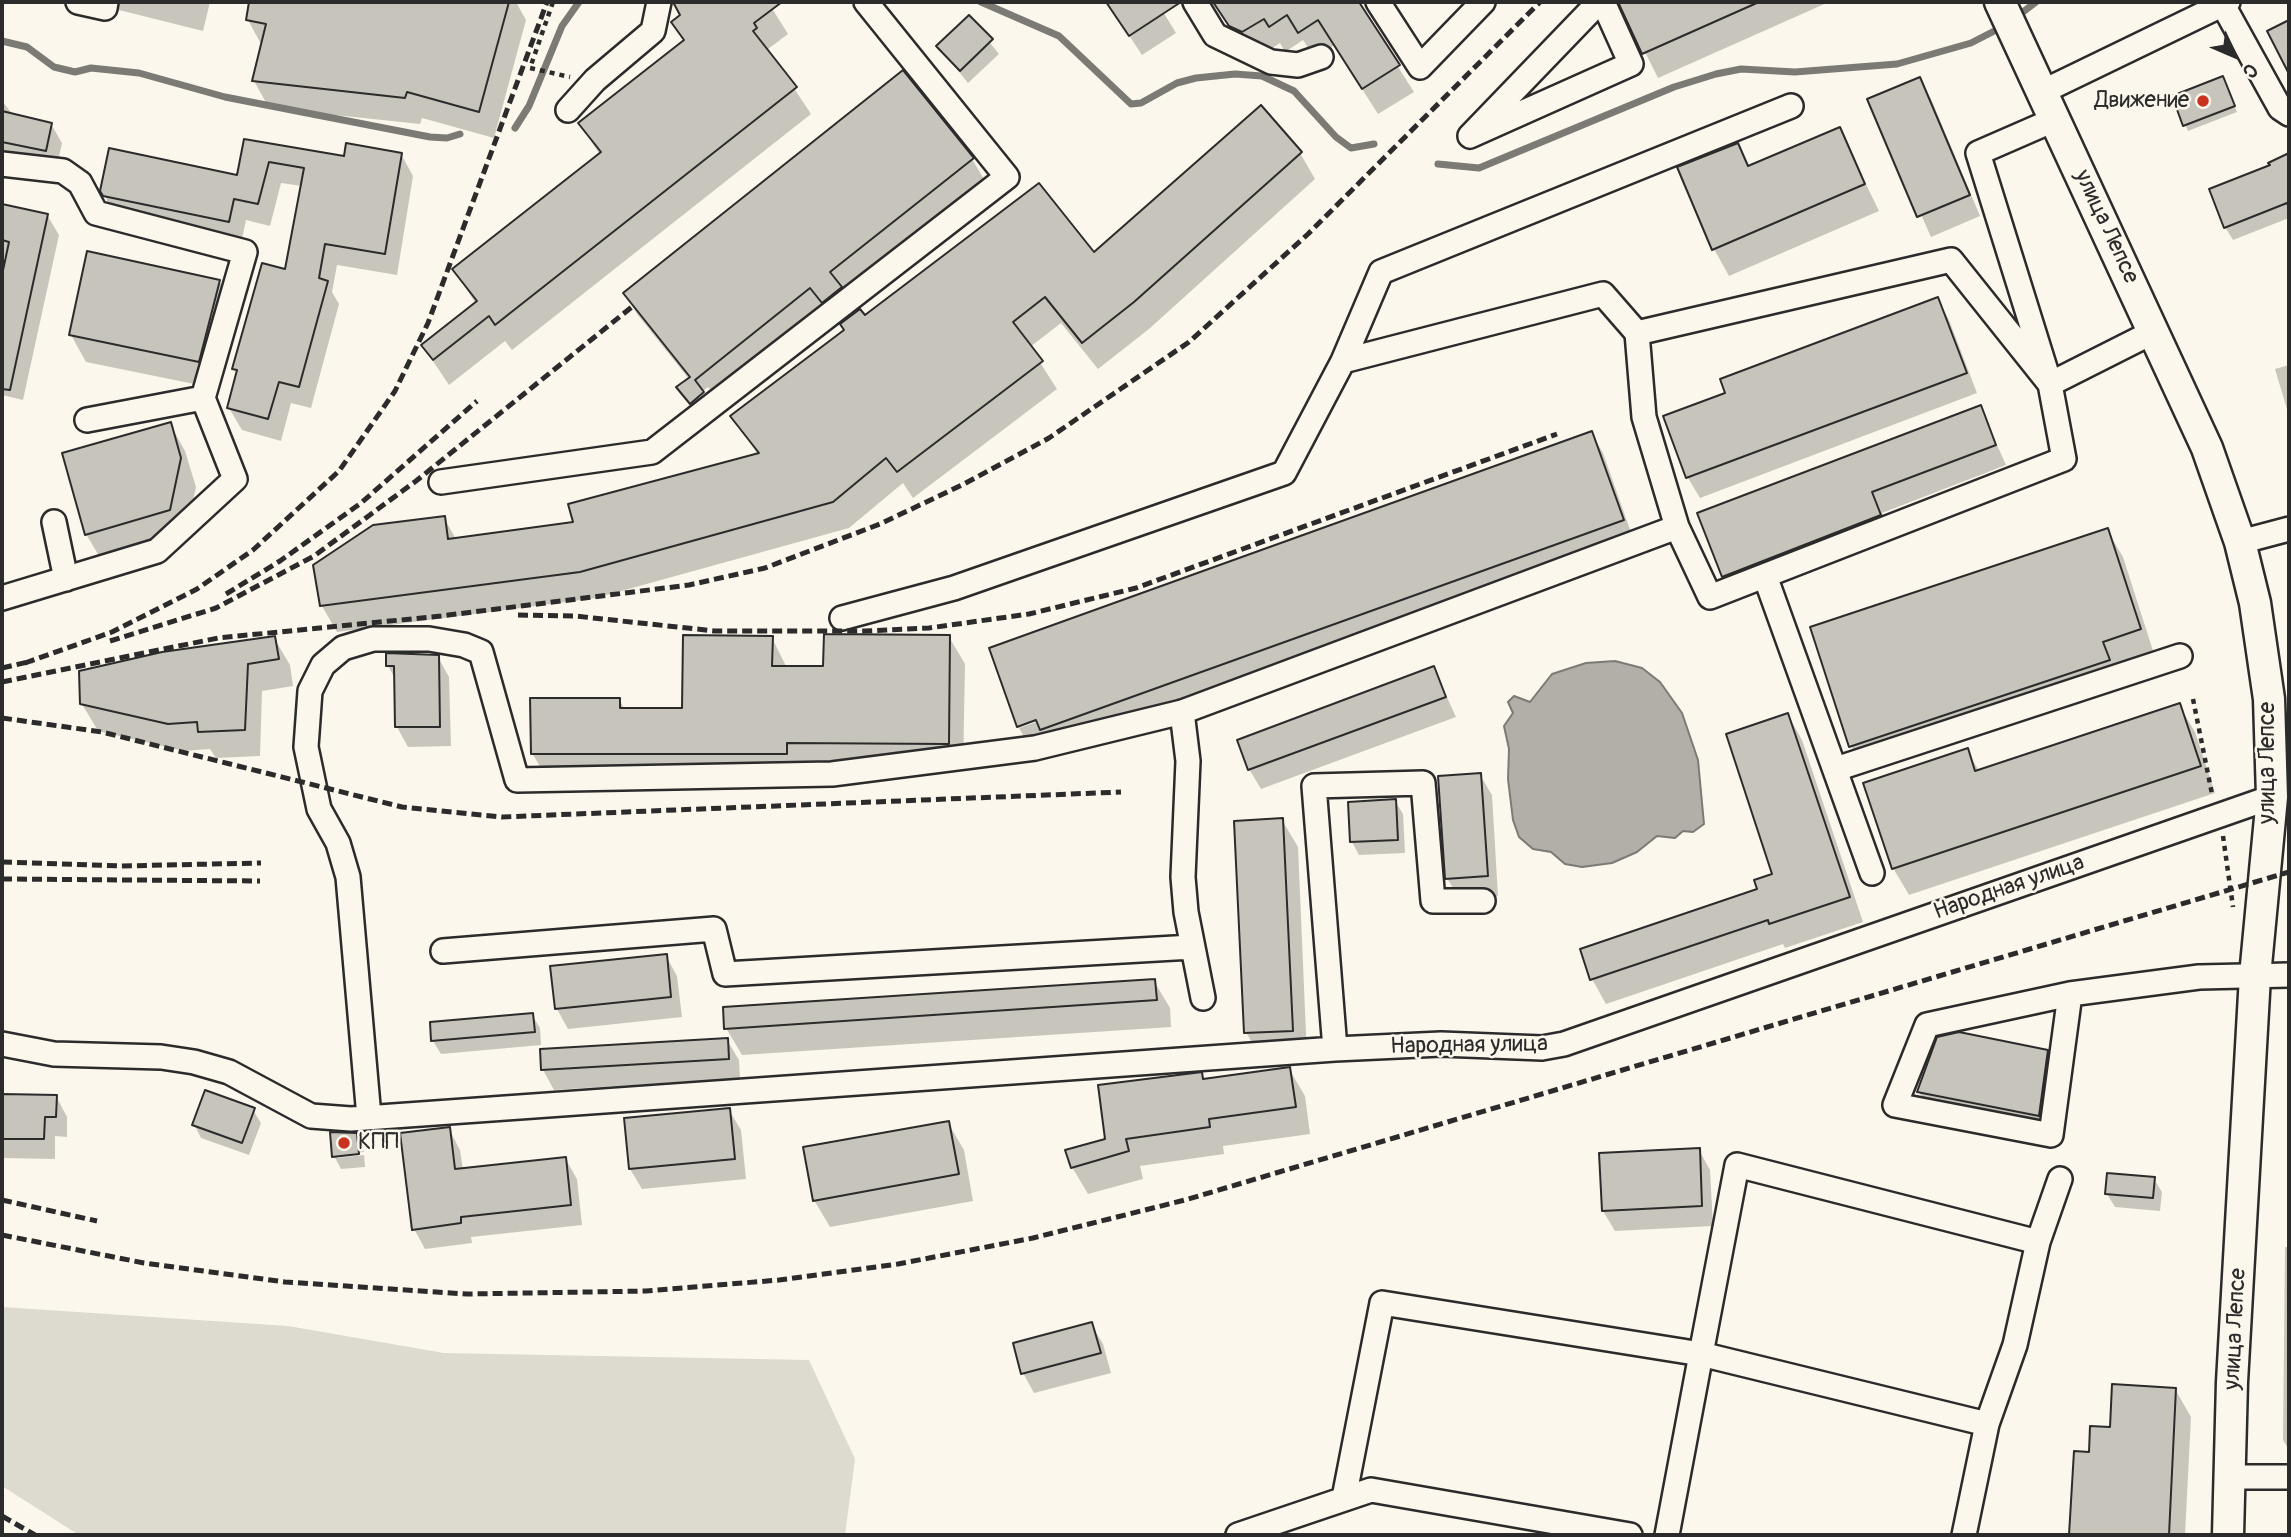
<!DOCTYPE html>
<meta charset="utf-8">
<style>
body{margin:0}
#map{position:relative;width:2291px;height:1537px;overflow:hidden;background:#fbf7ec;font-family:Pangolin,sans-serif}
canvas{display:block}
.frame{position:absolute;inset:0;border:4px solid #2b2b2b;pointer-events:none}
.north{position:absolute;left:2200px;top:21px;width:70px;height:70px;-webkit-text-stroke:5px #fbf7ec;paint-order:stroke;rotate:134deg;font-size:19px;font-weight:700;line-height:28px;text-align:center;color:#2b2b2b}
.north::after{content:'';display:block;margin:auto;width:24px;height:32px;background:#2b2b2b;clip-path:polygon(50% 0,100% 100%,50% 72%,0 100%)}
</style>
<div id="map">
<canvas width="2291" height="1537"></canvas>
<div class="frame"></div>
<div class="north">С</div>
</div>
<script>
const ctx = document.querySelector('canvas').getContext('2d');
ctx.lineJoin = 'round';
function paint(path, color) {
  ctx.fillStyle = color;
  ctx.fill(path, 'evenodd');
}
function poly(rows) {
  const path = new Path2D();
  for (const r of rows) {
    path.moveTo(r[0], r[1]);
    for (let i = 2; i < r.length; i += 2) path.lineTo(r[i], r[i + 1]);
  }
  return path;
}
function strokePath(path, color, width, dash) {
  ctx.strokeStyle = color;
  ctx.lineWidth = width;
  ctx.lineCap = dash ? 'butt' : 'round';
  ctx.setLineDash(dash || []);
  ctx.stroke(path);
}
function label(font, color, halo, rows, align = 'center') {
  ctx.font = font + ' Pangolin,sans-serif';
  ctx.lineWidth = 5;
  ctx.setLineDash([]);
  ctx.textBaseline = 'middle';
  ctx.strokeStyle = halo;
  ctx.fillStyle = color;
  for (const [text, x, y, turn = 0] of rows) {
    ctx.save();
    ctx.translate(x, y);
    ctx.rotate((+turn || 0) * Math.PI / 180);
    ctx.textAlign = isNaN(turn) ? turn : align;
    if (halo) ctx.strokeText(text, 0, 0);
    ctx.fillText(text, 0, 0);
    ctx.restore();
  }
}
paint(poly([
 [2,1307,288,1326,444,1353,809,1360,855,1459,845,1535,79,1535,2,1486]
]), '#dddad0');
const water = poly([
 [1615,661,1642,668,1660,682,1682,713,1698,760,1704,824,1693,832,1683,831,1675,838,1657,836,1637,852,1612,863,1582,867,1565,864,1551,852,1533,849,1519,837,1513,820,1508,779,1509,749,1504,726,1513,713,1508,702,1514,696,1530,702,1552,674,1586,663,1615,661]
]);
paint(water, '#b1afa7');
strokePath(water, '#7b7a75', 2);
paint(poly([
 [87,2,210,2,203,31],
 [251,2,516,2,526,20,494,138,422,118,420,124,269,108,254,81,262,46,248,20],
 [686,2,768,2,788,34,768,49,811,114,512,350,505,341,449,385,423,346,476,304,454,270,600,155,580,124,685,42,673,22,681,16,677,9],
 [1107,2,1157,2,1176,33,1142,55],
 [1213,2,1357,2,1414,92,1378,114,1334,45,1315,58,1303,40,1285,52,1280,43,1258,58,1246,52],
 [1620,2,1829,2,1658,78],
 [969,17,999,54,968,83,939,47],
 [1919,79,1931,99,1980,216,1931,237,1870,100],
 [2226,84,2237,112,2188,131,2174,97],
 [2,101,14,116,51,124,62,143,56,170,2,160],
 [1839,129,1879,211,1729,276,1714,249,1737,145,1750,167],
 [245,141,346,158,401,154,413,176,397,275,337,265,332,292,339,304,311,408,291,403,281,441,242,430,229,408,238,375,234,369,286,271,302,186,281,183,270,226,246,220,241,244,117,218,102,191,239,177],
 [1300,153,1315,179,1149,329,1098,369,1061,323,1030,347,1057,389,913,498,903,483,849,528,596,598,337,632,322,606,444,518,456,539,576,523,758,455,733,416,864,317,1093,254],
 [2289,155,2289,218,2233,240,2225,227,2271,164],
 [972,159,984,179,843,291,702,423,679,388,689,379,637,314,626,294],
 [708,387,710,389,699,399,699,394],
 [2,205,47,215,59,235,23,400,2,395,2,283,7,258,2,257],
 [219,281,234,308,214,388,86,362,71,335],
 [1938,299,1949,320,1977,393,1700,498,1688,478,1665,417,1727,394],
 [2289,365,2289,416,2275,369],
 [1980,407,2006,465,1882,513,1891,536,1735,597,1723,577,1700,514],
 [170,424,185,451,196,487,185,537,102,561,86,534],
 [1591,433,1603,453,1634,541,1053,749,1030,747,1019,728,1045,719,1044,716,1019,725,1019,728,991,649],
 [2107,530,2123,557,2155,657,2117,669,2124,688,1867,773,1851,746],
 [949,637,965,664,963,771,802,769,548,780,532,753,619,699,625,710,684,710,772,638,787,668,825,668],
 [274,638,290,665,293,686,262,691,260,756,216,758,210,749,184,751,98,731,82,704],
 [438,657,449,677,451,746,408,747,397,727,396,680,388,666],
 [1434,669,1456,717,1261,789,1249,769],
 [2179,705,2195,732,2215,793,1909,895,1893,868,1967,750,1979,771],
 [1788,715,1802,740,1863,922,1785,948,1783,944,1606,1004,1592,979,1759,890,1774,875],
 [1480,775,1492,795,1498,896,1459,898,1447,878],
 [1395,801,1403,814,1405,853,1359,855,1352,842,1350,803],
 [1282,820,1298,847,1307,1057,1261,1059,1246,1032],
 [666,956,677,976,682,1017,568,1029,557,1009],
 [1154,981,1170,1008,1171,1027,742,1055,726,1028],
 [532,1015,540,1028,541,1045,441,1054,433,1041],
 [727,1040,739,1060,740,1078,554,1090,543,1070],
 [2047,1052,2063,1079,2054,1143,1934,1119,1919,1092],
 [1289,1069,1305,1096,1310,1134,1223,1146,1224,1154,1140,1166,1143,1179,1088,1194,1072,1167,1201,1074,1205,1080],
 [2,1095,56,1096,67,1117,67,1137,55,1136,55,1159,2,1158],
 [253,1110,261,1123,249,1155,201,1138,194,1124],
 [729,1110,741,1130,746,1179,642,1189,630,1169],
 [948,1123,964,1150,973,1201,830,1227,814,1200],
 [449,1129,460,1150,463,1170,565,1158,577,1179,582,1225,471,1237,472,1243,425,1249,414,1229],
 [356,1134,364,1152,337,1154,337,1158,364,1155,365,1167,341,1169,334,1156],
 [1699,1150,1710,1170,1713,1226,1615,1231,1603,1211],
 [2154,1179,2162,1192,2160,1211,2115,1207,2107,1194],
 [2285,1247,2289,1247,2289,1450,2283,1440],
 [1091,1324,1103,1344,1111,1373,1034,1393,1023,1373],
 [2175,1389,2191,1417,2185,1535,2071,1535,2075,1453,2090,1454,2112,1429]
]), '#0003');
strokePath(poly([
 [981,2,1059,36,1131,104,1141,103,1177,83,1196,78,1235,74,1262,76,1294,91,1336,137,1351,148,1374,144],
 [2015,18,2036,2],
 [2,41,27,47,54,67,75,72,91,68,139,73,225,97,430,137,447,138,460,134],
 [515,128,529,106,562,26,579,2],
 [1438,164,1479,168,1674,87,1716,74,1741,69,1795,72,1897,64,1971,43,2002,27]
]), '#7b7a75', 7);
const building = poly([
 [249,2,509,2,479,112,407,92,405,98,252,81,266,24,246,20,249,2],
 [673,2,782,2,754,23,757,28,753,31,797,87,495,325,489,316,433,360,421,345,477,301,452,269,601,152,578,123,684,40,671,22,680,15,673,2],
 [1106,2,1181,2,1129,36,1106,2],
 [1213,2,1359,2,1400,65,1362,89,1318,20,1298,33,1287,15,1269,27,1264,19,1242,32,1229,26,1213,2],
 [1618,2,1759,2,1642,54,1618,2],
 [969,15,993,39,960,71,936,46,969,15],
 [2289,20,2289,74,2267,31,2289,20],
 [903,70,974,158,830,272,842,287,822,303,810,288,695,380,704,392,690,404,676,387,690,377,623,293,903,70],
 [2223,76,2235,106,2183,126,2172,96,2223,76],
 [1920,77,1970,195,1917,217,1867,99,1920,77],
 [1261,105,1302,152,1134,302,1082,343,1045,297,1013,322,1043,361,897,472,886,458,833,502,580,572,320,606,313,565,373,525,445,516,448,539,573,522,568,504,759,453,730,416,844,330,840,324,860,309,865,315,1039,183,1094,252,1261,105],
 [2,111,52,123,46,151,2,142,2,111],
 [1840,127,1865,184,1712,250,1677,167,1738,143,1748,166,1840,127],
 [244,139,344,156,346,143,402,153,385,254,325,244,319,278,328,281,299,387,279,382,268,419,227,408,237,370,232,369,262,263,285,269,304,168,269,162,258,204,234,199,229,222,103,196,100,191,109,148,237,175,244,139],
 [2289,153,2289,208,2287,203,2224,228,2209,189,2270,165,2268,163,2289,153],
 [2,204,48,214,10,390,2,389,2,275,9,242,2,240,2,204],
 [87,251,220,280,199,362,69,335,87,251],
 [1938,297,1967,373,1686,478,1663,416,1725,393,1720,379,1938,297],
 [1981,405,1996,445,1872,492,1881,515,1722,577,1697,513,1981,405],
 [171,422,181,458,170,510,85,535,62,453,171,422],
 [1592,431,1624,520,1040,730,1036,720,1017,727,989,648,1592,431],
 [2108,528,2141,629,2103,642,2110,660,1849,747,1810,627,2108,528],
 [824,634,950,635,949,744,787,743,787,754,531,754,530,698,620,698,620,708,682,708,683,635,773,636,772,666,823,666,824,634],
 [275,636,279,659,248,664,245,730,198,732,197,722,168,724,80,704,79,671,162,652,275,636],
 [386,653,439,655,440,727,395,727,394,666,386,666,386,653],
 [1434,666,1446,697,1248,770,1237,740,1434,666],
 [2180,703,2201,766,1892,869,1863,783,1968,748,1975,771,2180,703],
 [1788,713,1850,897,1769,924,1768,920,1590,980,1580,949,1757,889,1754,880,1772,874,1726,734,1788,713],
 [1481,773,1488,876,1445,879,1438,776,1481,773],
 [1396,799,1398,840,1350,842,1348,802,1396,799],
 [1283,818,1293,1031,1244,1033,1234,821,1283,818],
 [667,954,671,997,555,1009,550,966,667,954],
 [1155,979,1157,1000,724,1029,723,1007,1155,979],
 [533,1013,535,1032,431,1041,430,1022,533,1013],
 [1959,1032,2048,1050,2039,1116,1917,1092,1937,1037,1959,1032],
 [728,1038,729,1059,541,1070,540,1049,728,1038],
 [1290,1067,1296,1107,1209,1119,1210,1127,1126,1139,1129,1151,1071,1168,1065,1150,1105,1139,1098,1085,1202,1072,1203,1079,1290,1067],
 [205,1090,255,1108,242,1143,192,1125,205,1090],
 [2,1094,57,1095,56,1117,45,1117,44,1139,2,1139,2,1094],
 [730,1108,735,1159,629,1169,624,1118,730,1108],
 [949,1121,959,1174,813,1201,803,1147,949,1121],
 [450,1127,455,1169,566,1157,571,1205,461,1217,461,1223,412,1230,400,1133,450,1127],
 [330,1132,357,1133,359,1154,332,1157,330,1132],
 [1700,1148,1702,1206,1602,1211,1599,1153,1700,1148],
 [2107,1173,2155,1177,2153,1198,2105,1194,2107,1173],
 [1092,1322,1101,1353,1021,1374,1013,1343,1092,1322],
 [2112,1384,2176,1388,2169,1535,2069,1535,2074,1451,2089,1452,2090,1426,2110,1427,2112,1384]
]);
paint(building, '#c7c4bc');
strokePath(building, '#2b2b2b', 2);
const minor = poly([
 [78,2,105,8,106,2],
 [1195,2,1215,35,1271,62,1298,65,1321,57],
 [1378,2,1420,67,1483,2],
 [1599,2,1470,136,1631,64,1603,2],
 [2223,5,2280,108,2289,114],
 [2044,91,2228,2],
 [568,110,595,80,653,31,659,2],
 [2,164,63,171,80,183,96,213,245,252,203,398,235,479,157,551,2,598],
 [1637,333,1644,417,1677,527],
 [1343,361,1381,272,1791,106],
 [87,420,203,398],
 [441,482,652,452,1007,177,866,2],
 [54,522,66,579],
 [2240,542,2289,529],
 [1765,576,1872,873],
 [842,618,954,588,1284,473,1343,361,1603,294,1637,333,1951,260,2050,384,2155,331],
 [1182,712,1188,761,1183,877,1186,912,1203,998],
 [1836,769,2180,656],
 [1483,901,1433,901,1423,783,1314,786,1335,1049,1441,1044,1542,1048,1564,1044,2272,797],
 [443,951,714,929,725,974,1192,947],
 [2070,994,1927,1025,1895,1105,2051,1135,2070,994,2199,977,2289,975],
 [2,1044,54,1054,161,1057,194,1062,229,1072,311,1116,351,1119,1335,1049],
 [369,1117,348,877,338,843,319,809,306,747,310,691,323,665,343,648,373,639,429,639,464,645,481,652,517,780,832,774,1035,748,1182,712,1677,527,1710,597,2064,459,2050,384,1978,153,2056,119],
 [2229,1477,2289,1477],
 [1344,1498,1382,1303,1701,1354,1737,1165,2038,1242],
 [1238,1535,1371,1490,1630,1535],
 [1667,1535,1701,1354,1987,1424],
 [1964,1535,1987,1424,2015,1345,2038,1242,2060,1179]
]);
const major = poly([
 [2000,2,2207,448,2240,542,2255,603,2269,699,2272,797,2255,976,2232,1382,2228,1535]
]);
strokePath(minor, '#2b2b2b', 28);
strokePath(major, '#2b2b2b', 35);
strokePath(poly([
 [553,2,530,68,570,77],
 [2193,699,2212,794],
 [2223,836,2233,907]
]), '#2b2b2b', 4.5, [5, 5]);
strokePath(minor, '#fbf7ec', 23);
strokePath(major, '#fbf7ec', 30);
strokePath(poly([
 [226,594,280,561,361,503,477,401],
 [518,615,575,616,715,631,865,631,929,628,1029,614,1136,588,1557,434],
 [110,641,216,608,314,556,416,481,633,306],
 [25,663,112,632,197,589,253,550,339,471,395,391,428,323,547,2],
 [2,668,32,661],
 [2,682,218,638,441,616,689,585,765,568,880,524,964,484,1049,438,1189,342,1308,234,1540,2],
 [2,718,102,732,402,807,502,817,1121,792],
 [2,862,121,866,261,863],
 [2,879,260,881],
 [2,1200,97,1221],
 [2,1235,144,1263,285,1282,467,1294,646,1291,779,1280,898,1264,1033,1238,1185,1200,2289,872],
 [2,1516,35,1535]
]), '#2b2b2b', 5, [10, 5]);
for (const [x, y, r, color] of [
 [2203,101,7,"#c8321e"],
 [344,1143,7,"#c8321e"]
]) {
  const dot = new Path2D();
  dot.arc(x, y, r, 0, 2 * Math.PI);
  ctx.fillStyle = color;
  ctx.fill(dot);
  strokePath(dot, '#fbf7ec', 2.5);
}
label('23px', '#2b2b2b', '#fbf7ec', [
 ["Движение",2189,101],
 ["КПП",358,1143,"left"]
], 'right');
label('23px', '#2b2b2b', '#fbf7ec', [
 ["улица Лепсе",2106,227,65],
 ["улица Лепсе",2268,763,-90],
 ["Народная улица",2009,888,-19],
 ["Народная улица",1469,1046,-1],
 ["улица Лепсе",2236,1329,-87]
]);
</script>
